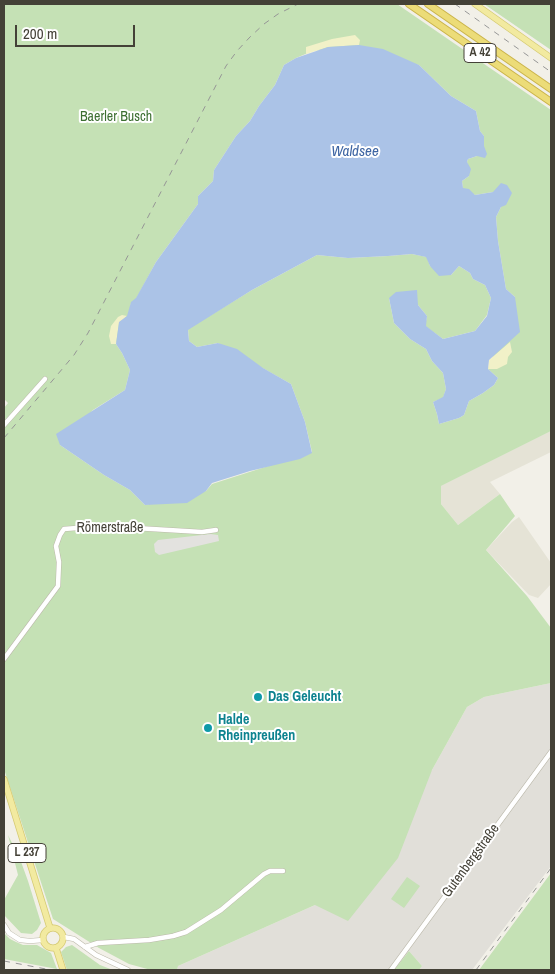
<!DOCTYPE html>
<meta charset="utf-8">
<style>
body{margin:0}
#map{position:relative;width:555px;height:974px;overflow:hidden;background:#f2f0e8;font-family:"Archivo Narrow",sans-serif}
canvas{display:block}
.frame{position:absolute;inset:0;border:5px solid #444137;pointer-events:none}
.scale{position:absolute;left:15px;top:25px;width:120px;height:22px;box-sizing:border-box;border:2px solid #444137;border-top:0;padding-left:6px;font-size:15px;line-height:18px;white-space:nowrap;color:#444137;-webkit-text-stroke:4px #fff;paint-order:stroke}
</style>
<div id="map">
<canvas width="555" height="974"></canvas>
<div class="frame"></div>
<div class="scale">200 m</div>
</div>
<script>
const ctx = document.querySelector('canvas').getContext('2d');
ctx.lineJoin = 'round';
function paint(path, color) {
  ctx.fillStyle = color;
  ctx.fill(path, 'evenodd');
}
function poly(rows) {
  const path = new Path2D();
  for (const r of rows) {
    if (r.length === 3) {
      path.moveTo(r[0] + r[2], r[1]);
      path.arc(r[0], r[1], r[2], 0, 2 * Math.PI);
      continue;
    }
    path.moveTo(r[0], r[1]);
    for (let i = 2; i < r.length; i += 2) path.lineTo(r[i], r[i + 1]);
  }
  return path;
}
function strokePath(path, color, width, dash) {
  ctx.strokeStyle = color;
  ctx.lineWidth = width;
  ctx.lineCap = dash ? 'butt' : 'round';
  ctx.setLineDash(dash || []);
  ctx.stroke(path);
}
function label(font, color, halo, rows, align = 'center') {
  ctx.font = font + ' "Archivo Narrow",sans-serif';
  ctx.lineWidth = 4;
  ctx.setLineDash([]);
  ctx.textBaseline = 'middle';
  ctx.strokeStyle = halo;
  ctx.fillStyle = color;
  for (const [text, x, y, turn = 0] of rows) {
    ctx.save();
    ctx.translate(x, y);
    ctx.rotate((+turn || 0) * Math.PI / 180);
    ctx.textAlign = isNaN(turn) ? turn : align;
    if (halo) ctx.strokeText(text, 0, 0);
    ctx.fillText(text, 0, 0);
    ctx.restore();
  }
}
paint(poly([
 [551,431,551,452,490,482,500,494,458,525,441,504,441,486],
 [519,517,551,563,551,584,538,598,529,595,486,550,512,522]
]), '#e5e3d6');
paint(poly([
 [551,683,551,866,472,970,419,970,422,966,409,951,394,970,177,970,178,966,315,905,432,770,467,707,484,697]
]), '#e1dfd9');
paint(poly([
 [4,4,397,4,551,110,551,431,441,486,441,504,458,525,500,494,515,516,486,550,527,596,551,628,551,683,484,697,467,707,432,770,398,858,348,921,315,905,178,966,177,970,151,970,129,964,99,948,53,919,4,769,4,408,8,403,4,399],
 [315,50,419,65,451,96,476,111,480,131,484,136,484,146,477,156,468,159,467,162,469,176,462,181,463,189,475,195,493,192,501,207,496,217,498,241,506,289,515,297,488,369,498,378,494,385,483,393,469,401,464,415,459,418,439,424,437,414,433,402,443,398,446,389,443,373,432,361,426,349,410,339,394,323,389,298,418,305,427,316,425,326,443,339,475,331,487,315,491,298,485,285,473,279,470,273,459,266,451,275,430,266,427,257,412,254,388,256,348,258,317,255,252,290,188,329,189,341,197,347,218,343,291,384,305,422,312,452,212,484,206,491,145,505,130,490,104,475,60,445,93,410,125,390,130,370,122,353,116,344,129,313,131,303,136,299,156,262,198,204,198,196,213,181,214,170,236,136,250,121,259,106,275,85,284,65,296,58],
 [484,4,551,4,551,50],
 [8,835,20,859,28,881,41,923,37,930,32,934,21,933,4,915,4,900,18,875],
 [551,873,551,970,479,970],
 [407,877,420,886,404,908,391,899],
 [4,933,10,939,16,942,23,945,37,945,51,953,57,969,4,959],
 [72,945,100,965,113,970,67,970,61,952,66,947],
 [409,951,422,966,419,970,394,970]
]), '#c5e1b5');
paint(poly([
 [355,35,360,40,359,45,328,47,306,54,306,47,332,39],
 [122,315,127,316,119,323,116,344,111,344,109,336,111,326,118,317],
 [510,342,512,352,508,357,507,364,497,369,488,369,489,360]
]), '#f1f1c8');
paint(poly([
 [211,534,218,535,219,541,159,555,155,552,154,544,158,540]
]), '#e3e2df');
paint(poly([
 [359,45,383,49,419,65,451,96,476,111,480,131,484,136,484,146,487,154,485,158,477,156,468,159,467,162,471,169,469,176,462,181,463,188,469,189,475,195,493,192,501,183,507,185,512,193,506,205,501,207,496,217,498,241,506,289,515,297,520,332,489,360,488,369,498,378,494,385,483,393,469,401,464,415,459,418,439,424,437,414,433,402,443,397,446,389,443,373,432,361,426,349,410,339,394,323,389,298,396,292,417,290,418,305,427,316,426,326,443,339,475,331,487,316,491,298,485,285,473,279,470,273,459,266,451,275,439,276,430,266,426,257,412,254,388,256,348,258,317,255,252,290,188,330,189,341,197,347,218,343,237,349,263,368,291,384,305,422,312,453,300,459,250,471,212,483,206,491,187,503,145,505,130,490,104,475,60,445,56,434,125,390,130,370,122,353,116,344,119,322,127,316,131,302,136,298,156,262,198,204,198,196,213,181,214,170,236,136,250,121,259,106,275,85,284,65,296,58,328,47]
]), '#abc3e7');
const minor = poly([
 [4,425,45,379],
 [4,659,58,586,59,562,56,546,60,535,64,529,102,526,202,532,216,530],
 [4,925,9,933,20,940,30,941,43,940],
 [64,937,74,939,96,955,128,970],
 [85,947,98,943,149,940,173,936,186,932,221,910,264,874,270,871,283,871],
 [391,970,551,752]
]);
const major = poly([
 [475,4,551,58],
 [4,779,50,928],
 [53,938,10],
 [56,948,63,970]
]);
const highway = poly([
 [409,4,551,102],
 [428,4,551,89]
]);
strokePath(minor, '#bcb9ab', 5.5);
strokePath(major, '#d5ca72', 7);
strokePath(highway, '#cab349', 8);
strokePath(minor, '#fff', 4.5);
strokePath(major, '#f2eaa0', 5.5);
strokePath(highway, '#ecdc78', 6);
strokePath(poly([
 [455,4,551,72],
 [4,438,74,355,88,333,226,66,237,51,250,37,264,24,278,14,298,4],
 [4,961,51,970],
 [476,970,551,868]
]), '#969696', 1, [6, 6]);
for (const [x, y, r, color] of [
 [258,697,5,"#0f9aa8"],
 [208,728,5,"#0f9aa8"]
]) {
  const dot = new Path2D();
  dot.arc(x, y, r, 0, 2 * Math.PI);
  ctx.fillStyle = color;
  ctx.fill(dot);
  strokePath(dot, '#fff', 2);
}
for (const [x, y, w] of [
 [480,53,32],
 [27,853,38]
]) {
  const box = new Path2D();
  box.roundRect(x - w / 2, y - 9.5, w, 19, 4);
  ctx.fillStyle = '#fff';
  ctx.fill(box);
  strokePath(box, '#444137', 1);
}
label('bold 12px', '#444137', null, [
 ["A 42",480,53],
 ["L 237",27,853]
]);
label('14px', '#3d6f32', '#fff', [
 ["Baerler Busch",116,117]
]);
label('14px', '#444137', '#fff', [
 ["Römerstraße",110,528],
 ["Gutenbergstraße",471,861,-54]
]);
label('bold 14px', '#0d838f', '#fff', [
 ["Das Geleucht",268,697],
 ["Halde",218,720],
 ["Rheinpreußen",218,736]
], 'left');
label('italic 15px', '#3e65a3', '#fff', [
 ["Waldsee",355,152]
]);
</script>
